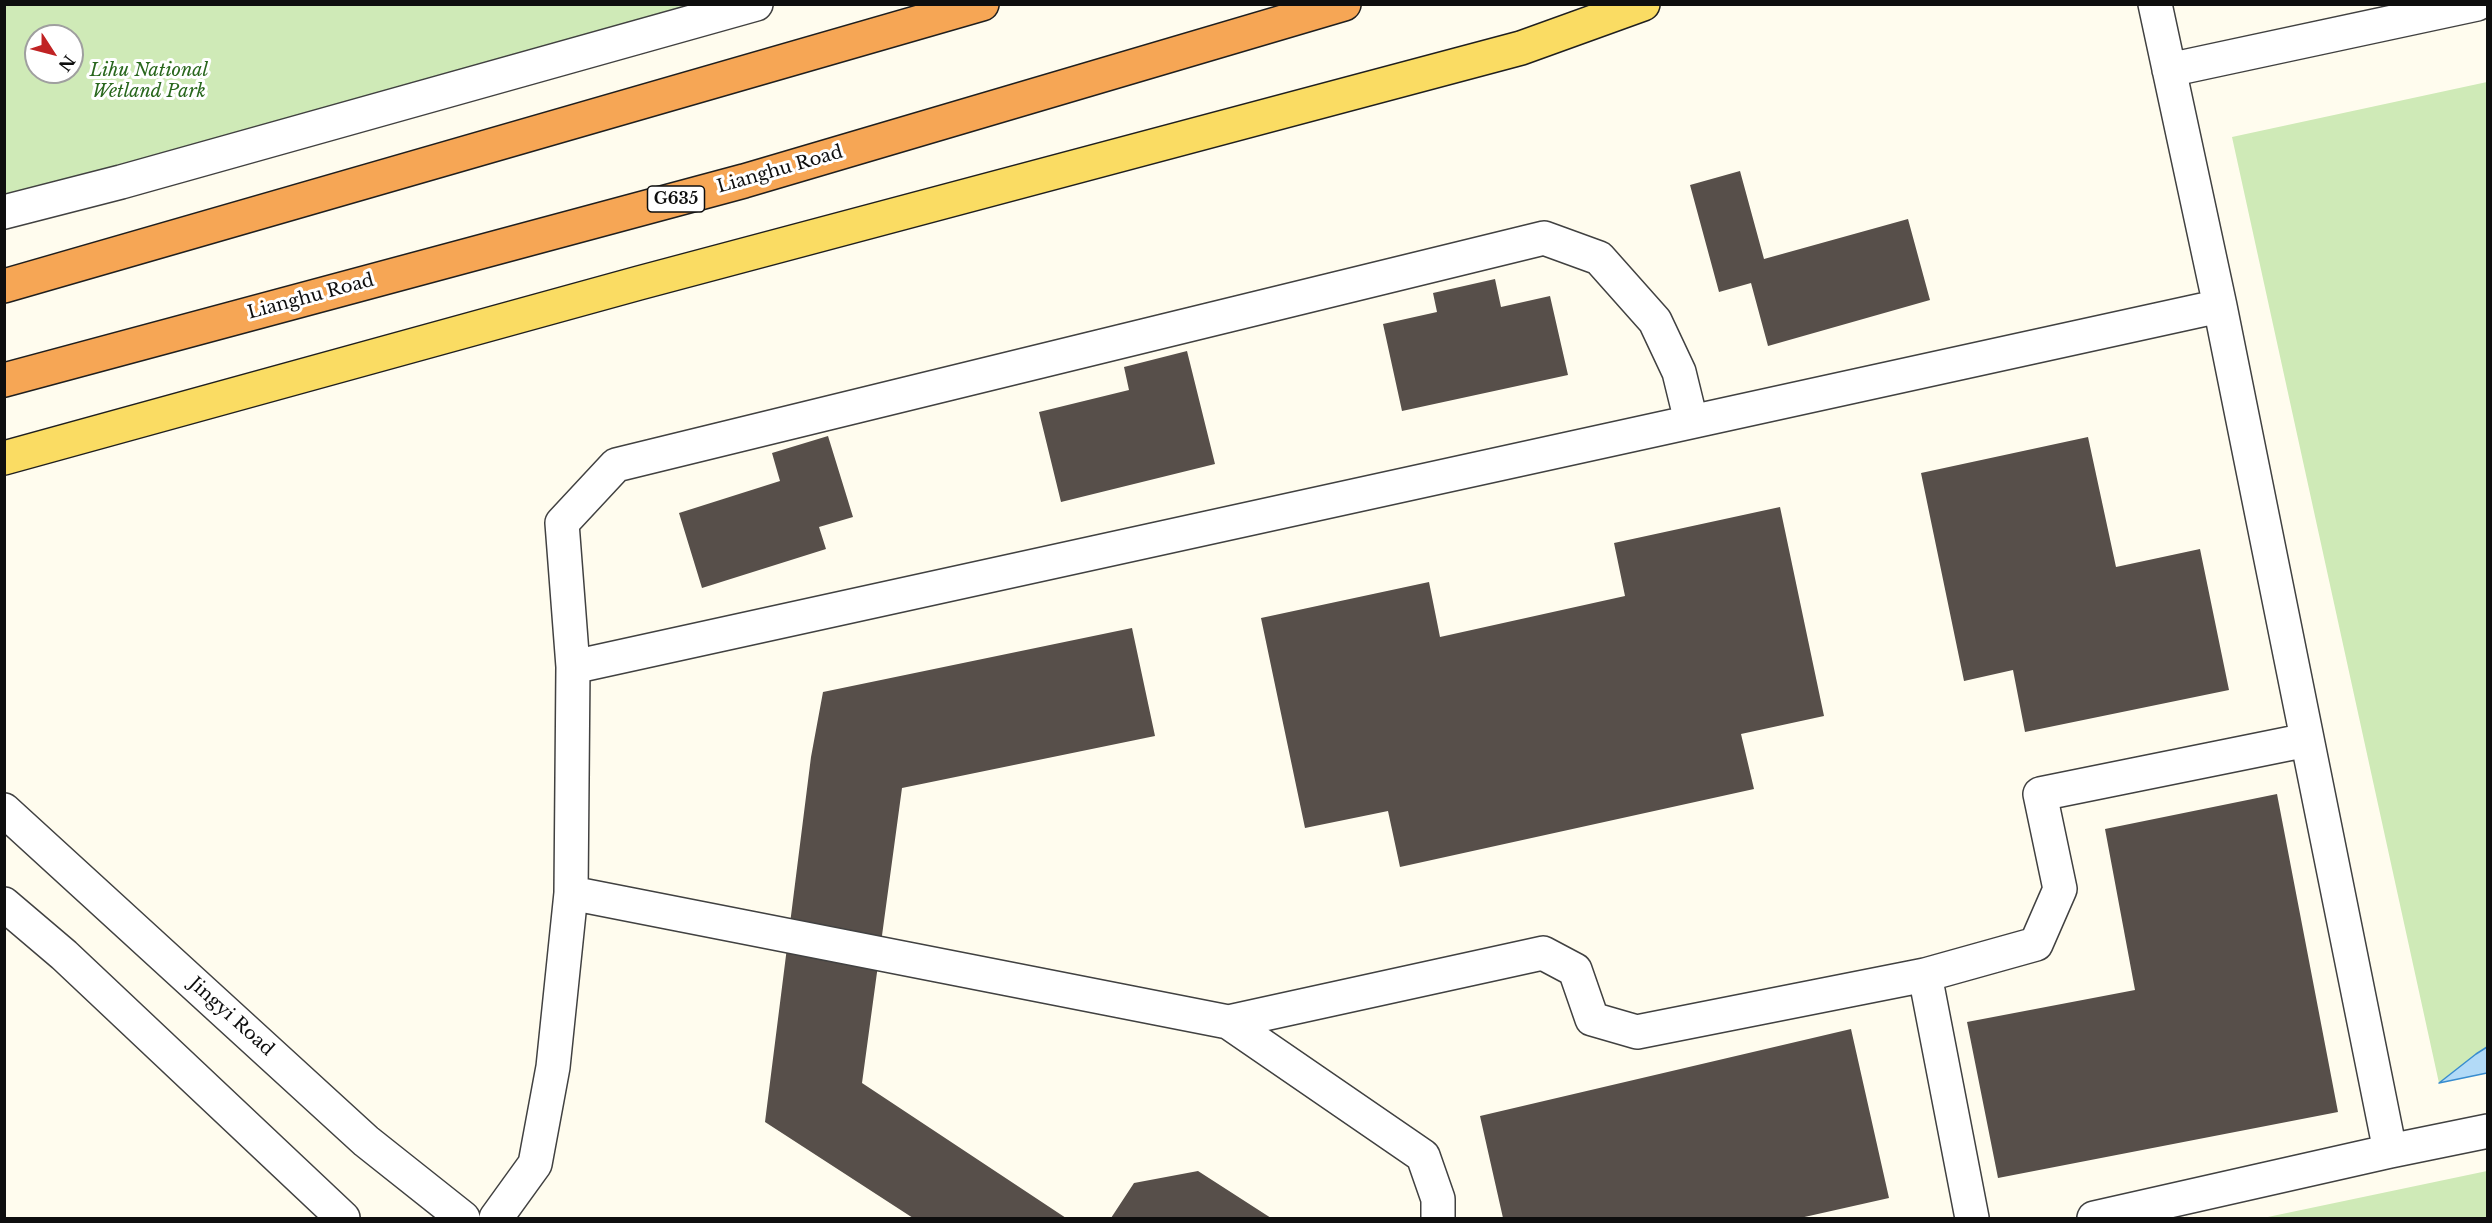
<!DOCTYPE html>
<style>
body{margin:0}
#map{position:relative;width:2492px;height:1223px;overflow:hidden;background:#fffcee;font-family:"Libre Baskerville",serif}
canvas{display:block}
.frame{position:absolute;inset:0;border:6px solid #0e0e0e;pointer-events:none}
.north{position:absolute;left:24px;top:24px;width:60px;height:60px;box-sizing:border-box;background:#fff;border:2px solid #9f9f9f;border-radius:50%;rotate:126deg;font-size:16px;font-weight:700;line-height:24px;text-align:center;color:#0e0e0e}
.north::after{content:'';display:block;margin:auto;width:21px;height:27px;background:#c02324;clip-path:polygon(50% 0,100% 100%,50% 72%,0 100%)}
</style>
<div id="map">
<canvas width="2492" height="1223"></canvas>
<div class="frame"></div>
<div class="north">N</div>
</div>
<script>
const ctx = document.querySelector('canvas').getContext('2d');
ctx.lineJoin = 'round';
function paint(path, color) {
  ctx.fillStyle = color;
  ctx.fill(path, 'evenodd');
}
function poly(rows) {
  const path = new Path2D();
  for (const r of rows) {
    path.moveTo(r[0], r[1]);
    for (let i = 2; i < r.length; i += 2) path.lineTo(r[i], r[i + 1]);
  }
  return path;
}
function strokePath(path, color, width, dash) {
  ctx.strokeStyle = color;
  ctx.lineWidth = width;
  ctx.lineCap = dash ? 'butt' : 'round';
  ctx.setLineDash(dash || []);
  ctx.stroke(path);
}
function label(font, color, halo, rows, align = 'center') {
  ctx.font = font + ' "Libre Baskerville",serif';
  ctx.lineWidth = 6;
  ctx.setLineDash([]);
  ctx.textBaseline = 'middle';
  ctx.strokeStyle = halo;
  ctx.fillStyle = color;
  for (const [text, x, y, turn = 0] of rows) {
    ctx.save();
    ctx.translate(x, y);
    ctx.rotate((+turn || 0) * Math.PI / 180);
    ctx.textAlign = isNaN(turn) ? turn : align;
    if (halo) ctx.strokeText(text, 0, 0);
    ctx.fillText(text, 0, 0);
    ctx.restore();
  }
}
paint(poly([
 [5,4,742,5,5,200],
 [36,36,72,36,72,72,36,72],
 [2487,82,2488,1047,2439,1083,2232,137],
 [2487,1171,2487,1218,2263,1218]
]), '#cfeab7');
const water = poly([
 [2487,1047,2487,1073,2439,1083,2476,1054,2487,1047]
]);
paint(water, '#b2daf7');
strokePath(water, '#388ccf', 1.5);
paint(poly([
 [1740,171,1764,259,1908,219,1930,300,1768,346,1751,283,1719,292,1690,185],
 [1495,279,1501,307,1550,296,1568,375,1402,411,1383,324,1437,312,1433,293],
 [1187,351,1215,464,1061,502,1039,412,1129,390,1124,367],
 [828,436,853,517,819,527,826,549,702,588,679,513,780,481,772,453],
 [2088,437,2116,567,2200,549,2229,690,2025,732,2013,670,1964,681,1921,473],
 [1780,507,1824,716,1741,734,1754,789,1400,867,1388,811,1305,828,1261,618,1429,582,1440,637,1625,596,1614,543],
 [1132,628,1155,736,902,788,862,1083,1066,1218,913,1218,765,1122,811,757,823,692],
 [2277,794,2338,1112,1998,1178,1967,1022,2135,990,2105,829],
 [1851,1029,1889,1198,1800,1218,1503,1218,1480,1116],
 [1198,1171,1271,1218,1111,1218,1134,1183]
]), '#574f4a');
const minor = poly([
 [2155,4,2220,306],
 [2169,70,2477,4],
 [4,212,121,182,756,4],
 [573,667,562,523,616,465,1544,238,1599,258,1655,321,1679,372,1691,421],
 [4,810,366,1141,463,1218],
 [571,893,1228,1022,1543,953,1575,970,1592,1019,1637,1032,1925,975,1972,1218],
 [4,904,64,955,343,1218],
 [1925,975,2036,944,2060,889,2040,794,2307,740],
 [1228,1022,1423,1156,1438,1199,1438,1218],
 [496,1218,535,1164,553,1067,571,893,573,667,2220,306,2390,1151,2488,1131],
 [2094,1218,2404,1148]
]);
const major = poly([
 [4,458,639,283,1521,48,1643,4]
]);
const highway = poly([
 [4,286,982,4],
 [4,380,744,181,1344,4]
]);
strokePath(minor, '#414141', 36);
strokePath(major, '#1f1f1f', 36);
strokePath(highway, '#1f1f1f', 36);
strokePath(minor, '#fff', 33);
strokePath(major, '#fadc63', 33);
strokePath(highway, '#f6a655', 33);
for (const [x, y, w] of [
 [676,199,57]
]) {
  const box = new Path2D();
  box.roundRect(x - w / 2, y - 13, w, 26, 4.5);
  ctx.fillStyle = '#fff';
  ctx.fill(box);
  strokePath(box, '#0e0e0e', 1.5);
}
label('bold 16px', '#0e0e0e', null, [
 ["G635",676,199]
]);
label('italic 18px', '#29671d', '#fff', [
 ["Lihu National",149,71],
 ["Wetland Park",149,92]
]);
label('18px', '#0e0e0e', '#fff', [
 ["Lianghu Road",780,170,-16],
 ["Lianghu Road",311,297,-15],
 ["Jingyi Road",231,1017,42]
]);
</script>
